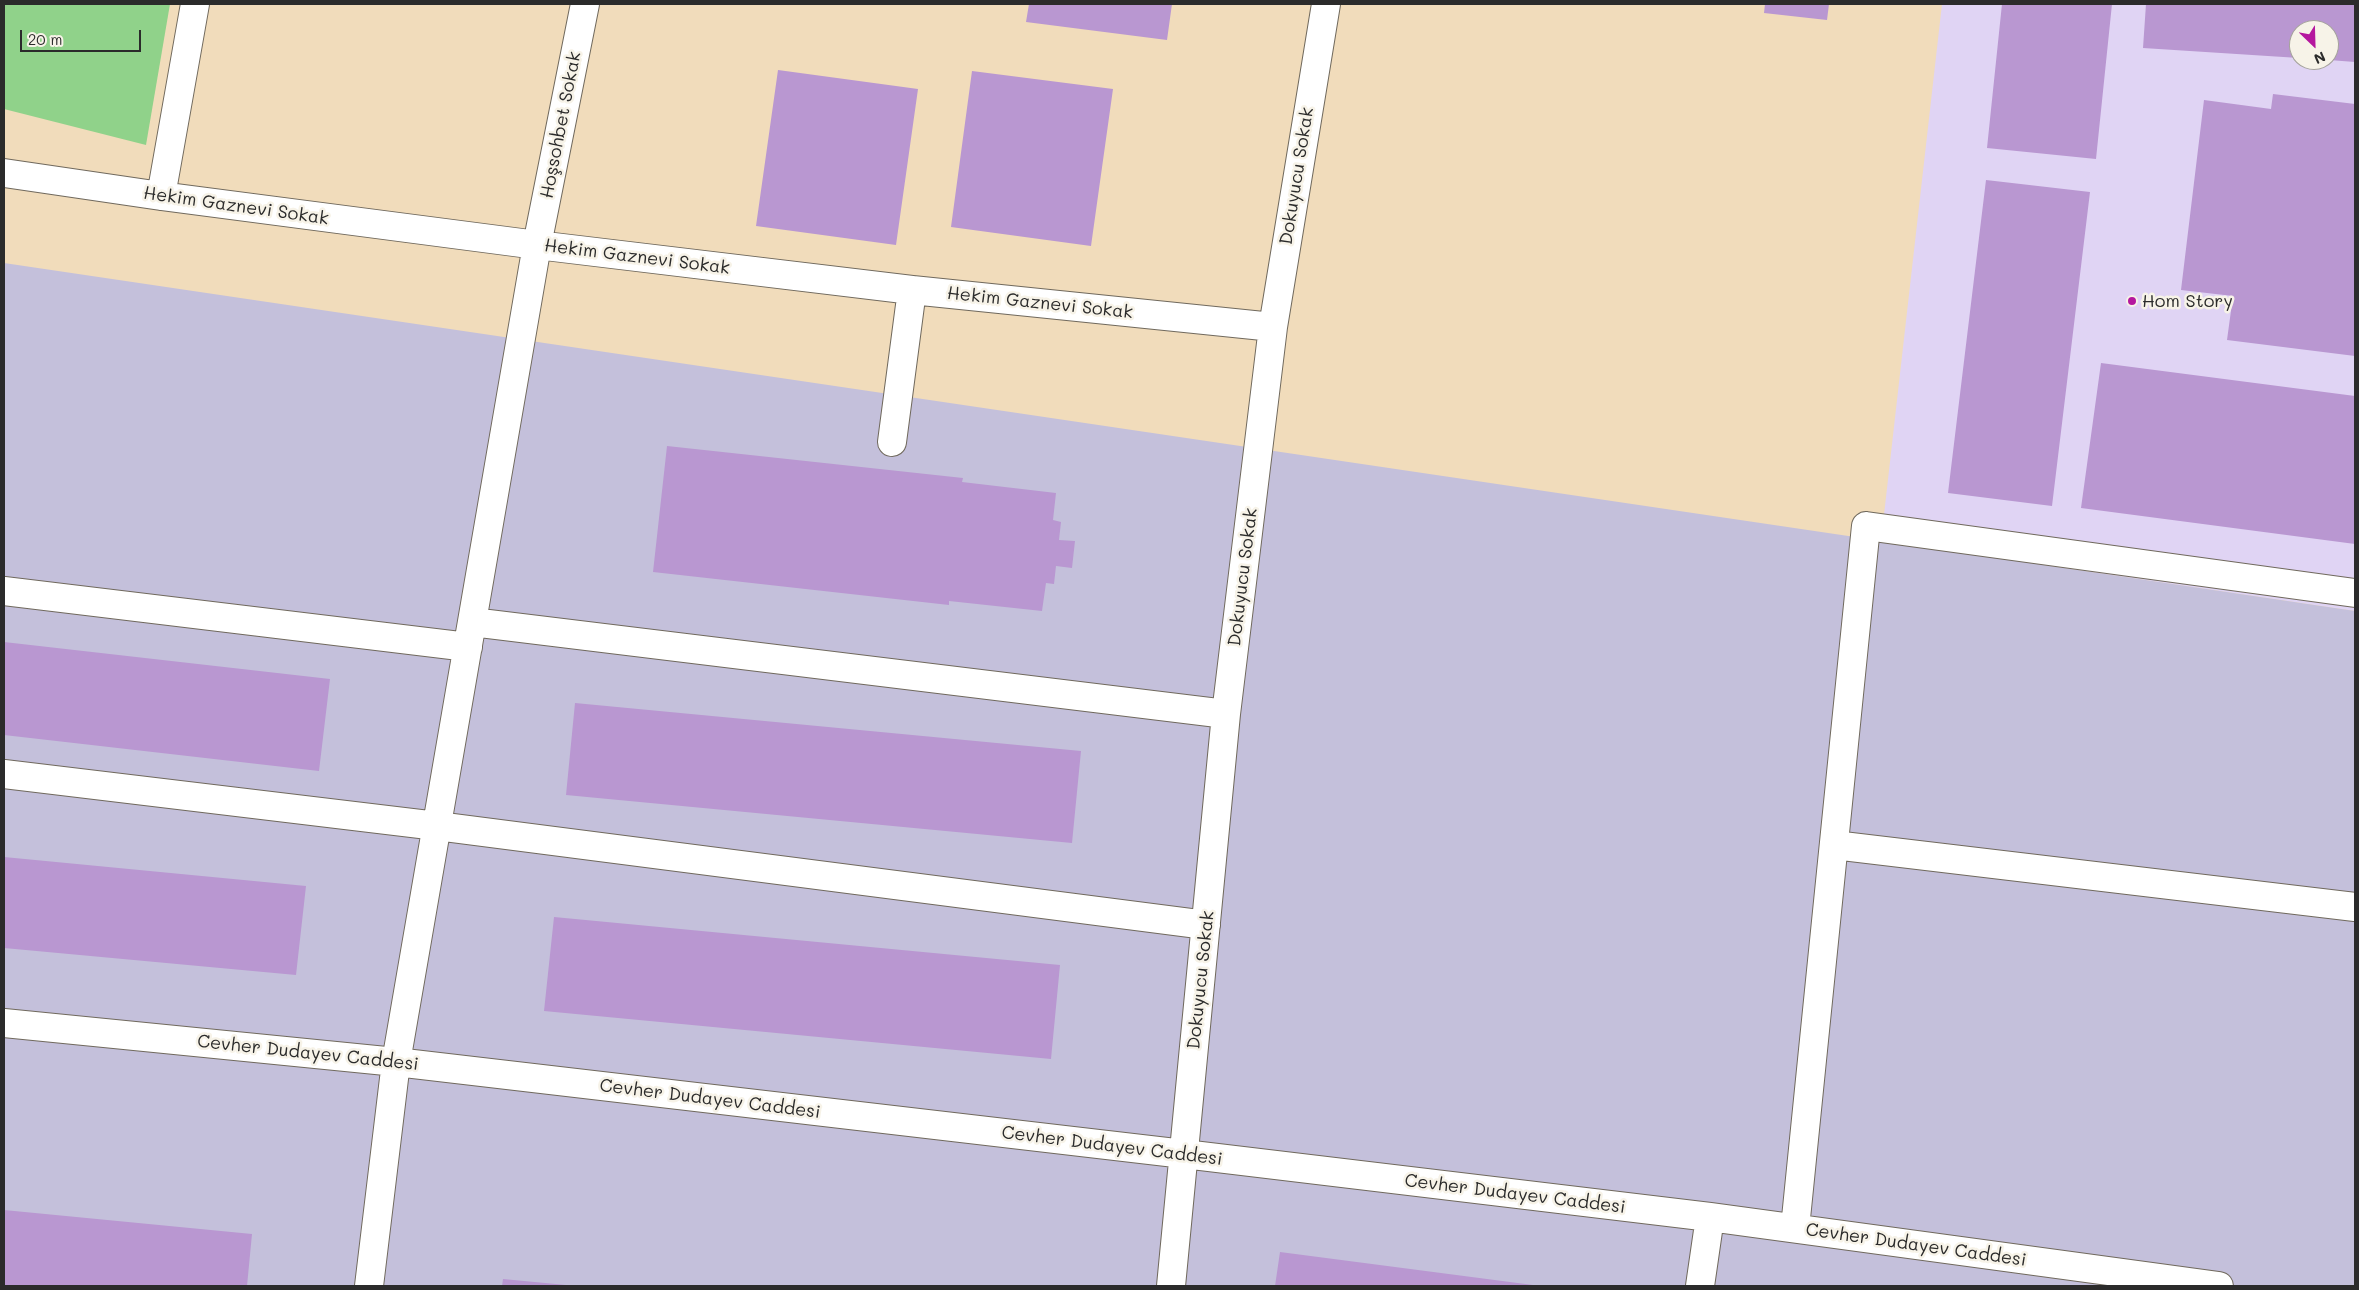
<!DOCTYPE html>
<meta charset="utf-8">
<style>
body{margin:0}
#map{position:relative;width:2359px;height:1290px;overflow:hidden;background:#f1dcbb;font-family:Mali,sans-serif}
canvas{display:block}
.frame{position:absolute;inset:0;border:5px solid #2b2b2b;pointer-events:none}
.north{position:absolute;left:2289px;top:20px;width:50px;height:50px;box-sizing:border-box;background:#f7f3e8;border:1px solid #a5a39c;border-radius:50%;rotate:156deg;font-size:14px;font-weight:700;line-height:20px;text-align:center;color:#2b2b2b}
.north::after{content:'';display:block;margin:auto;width:18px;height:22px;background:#b5179e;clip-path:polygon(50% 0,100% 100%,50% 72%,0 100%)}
.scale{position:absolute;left:20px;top:30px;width:121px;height:22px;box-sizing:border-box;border:2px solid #2b2b2b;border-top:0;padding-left:6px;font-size:15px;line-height:18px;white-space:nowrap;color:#2b2b2b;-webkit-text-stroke:4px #f7f3e8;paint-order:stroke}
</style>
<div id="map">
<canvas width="2359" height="1290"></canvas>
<div class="frame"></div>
<div class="north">N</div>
<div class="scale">20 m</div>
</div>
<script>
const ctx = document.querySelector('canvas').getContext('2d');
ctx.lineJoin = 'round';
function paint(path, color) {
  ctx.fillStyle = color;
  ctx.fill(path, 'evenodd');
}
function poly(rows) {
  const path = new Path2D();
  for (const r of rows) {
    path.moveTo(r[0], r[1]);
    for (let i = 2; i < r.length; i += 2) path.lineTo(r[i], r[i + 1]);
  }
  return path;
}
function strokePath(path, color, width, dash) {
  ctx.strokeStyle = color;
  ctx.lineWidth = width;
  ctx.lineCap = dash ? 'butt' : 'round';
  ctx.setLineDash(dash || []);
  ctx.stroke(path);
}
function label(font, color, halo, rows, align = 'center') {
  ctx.font = font + ' Mali,sans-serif';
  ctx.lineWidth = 5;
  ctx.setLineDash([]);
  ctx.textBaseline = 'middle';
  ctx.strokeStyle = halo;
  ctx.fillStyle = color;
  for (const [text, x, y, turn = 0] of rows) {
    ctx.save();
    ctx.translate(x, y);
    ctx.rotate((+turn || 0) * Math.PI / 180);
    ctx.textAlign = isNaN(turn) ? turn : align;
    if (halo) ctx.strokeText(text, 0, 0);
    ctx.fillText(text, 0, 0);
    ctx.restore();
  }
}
paint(poly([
 [1942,4,2355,4,2355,611,1881,541],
 [2299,30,2329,30,2329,60,2299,60]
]), '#e0d4f4');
paint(poly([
 [4,263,2355,611,2355,1286,4,1286]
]), '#c4c0db');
paint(poly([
 [4,4,170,4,146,145,4,109]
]), '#90d28a');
paint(poly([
 [1029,4,1172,4,1167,40,1026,22],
 [1765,4,1829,4,1827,20,1764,13],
 [2002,4,2112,4,2096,159,1987,148],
 [2146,4,2355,4,2355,62,2329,60,2329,30,2299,30,2299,58,2143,48],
 [778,70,918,89,896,245,756,226],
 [972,71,1113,89,1091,246,951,227],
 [2273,94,2355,104,2355,356,2227,340,2233,296,2181,290,2204,100,2271,109],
 [1986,180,2090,192,2052,506,1948,493],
 [2101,363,2355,396,2355,544,2081,508],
 [667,446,963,478,962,482,1056,493,1053,520,1061,522,1059,540,1075,541,1072,568,1056,566,1054,584,1046,583,1042,611,949,601,949,605,653,572],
 [4,642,330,679,319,771,4,735],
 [575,703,1081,751,1072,843,566,795],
 [4,857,306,886,296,975,4,948],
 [554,917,1060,965,1051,1059,544,1011],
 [4,1210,252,1234,247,1286,4,1286],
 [1280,1252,1533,1285,1533,1286,1275,1286],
 [503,1279,566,1285,566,1286,502,1286]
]), '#b997d1');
const minor = poly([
 [4,173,161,196,537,245,912,290,1273,327],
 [161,196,195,4],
 [892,442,912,290],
 [4,591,468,647],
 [472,622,1226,714],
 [4,774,437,826,1206,925],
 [1834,845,2355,907],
 [4,1023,396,1062,1184,1154,1710,1217,2219,1286],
 [1795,1228,1866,526,2355,593],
 [369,1286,396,1062,537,245,585,4],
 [1171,1286,1226,714,1273,327,1326,4],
 [1700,1286,1710,1217]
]);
strokePath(minor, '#70695d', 30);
strokePath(minor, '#fff', 28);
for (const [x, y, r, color] of [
 [2132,301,5,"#b5179e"]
]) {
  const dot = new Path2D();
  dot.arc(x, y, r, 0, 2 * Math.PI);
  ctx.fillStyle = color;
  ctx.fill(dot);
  strokePath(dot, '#f7f3e8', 2);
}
label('18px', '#2b2b2b', '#f7f3e8', [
 ["Hoşsohbet Sokak",561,125,-79],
 ["Dokuyucu Sokak",1297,176,-81],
 ["Hekim Gaznevi Sokak",236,206,8],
 ["Hekim Gaznevi Sokak",637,257,7],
 ["Hekim Gaznevi Sokak",1040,303,6],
 ["Dokuyucu Sokak",1243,577,-83],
 ["Dokuyucu Sokak",1201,980,-84],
 ["Cevher Dudayev Caddesi",308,1053,6],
 ["Cevher Dudayev Caddesi",710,1099,7],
 ["Cevher Dudayev Caddesi",1112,1146,7],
 ["Cevher Dudayev Caddesi",1515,1194,7],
 ["Cevher Dudayev Caddesi",1916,1245,8]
]);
label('18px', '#2b2b2b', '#f7f3e8', [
 ["Hom Story",2142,301]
], 'left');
</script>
